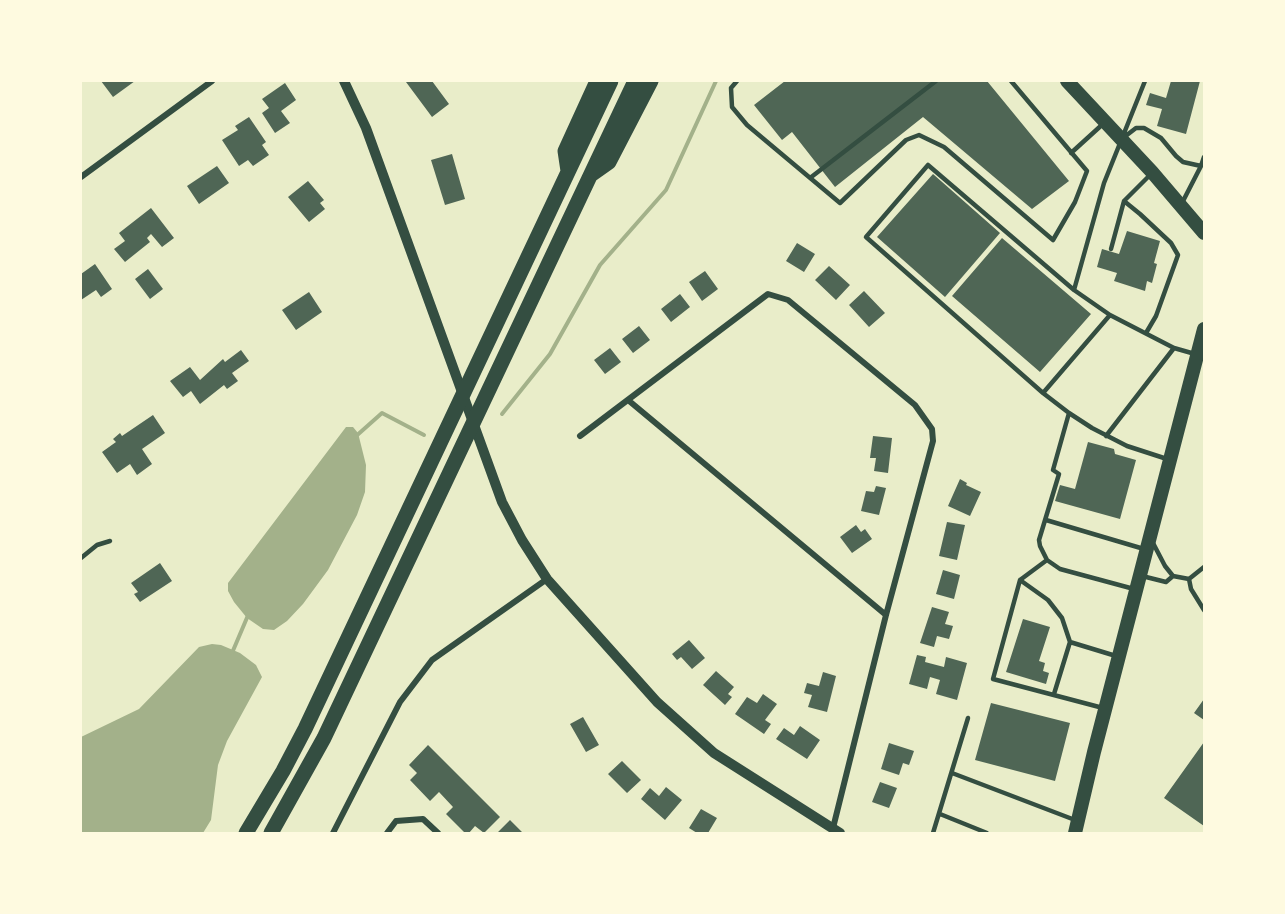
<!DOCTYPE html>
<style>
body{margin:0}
#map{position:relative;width:1285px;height:914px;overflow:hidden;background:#e9edc9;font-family:Quicksand,sans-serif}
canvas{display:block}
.frame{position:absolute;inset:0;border:82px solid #fefae0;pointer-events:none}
</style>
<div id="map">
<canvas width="1285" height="914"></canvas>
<div class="frame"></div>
</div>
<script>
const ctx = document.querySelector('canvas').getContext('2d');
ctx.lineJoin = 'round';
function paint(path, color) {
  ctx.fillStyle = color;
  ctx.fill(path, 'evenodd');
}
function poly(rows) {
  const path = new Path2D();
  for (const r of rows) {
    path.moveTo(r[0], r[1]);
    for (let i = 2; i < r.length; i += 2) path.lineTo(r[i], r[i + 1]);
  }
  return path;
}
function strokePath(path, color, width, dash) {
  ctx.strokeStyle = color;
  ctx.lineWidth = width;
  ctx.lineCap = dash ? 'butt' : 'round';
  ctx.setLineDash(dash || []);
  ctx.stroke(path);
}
paint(poly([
 [346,427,353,427,358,433,366,465,365,492,357,515,328,570,303,604,287,621,274,630,263,629,247,618,234,602,228,591,228,583],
 [212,644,221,645,240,653,256,665,262,677,227,741,218,765,211,820,203,833,81,833,81,737,139,709,199,647]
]), '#a3b18a');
strokePath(poly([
 [502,414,550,354,600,265,666,190,716,81],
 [355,437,382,413,424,435],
 [232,653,249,613]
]), '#a3b18a', 4);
paint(poly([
 [101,81,135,81,113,97],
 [407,81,432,81,449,104,432,117,406,82],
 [785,81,987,81,1069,181,1032,209,923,117,835,187,792,132,782,140,754,105],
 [1171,81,1200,81,1186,134,1157,126,1162,109,1146,105,1150,93,1166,98],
 [285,83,296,100,281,111,290,123,275,133,262,113,269,108,262,99],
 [249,117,266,142,262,145,269,155,253,166,248,160,239,166,222,140,238,130,235,126],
 [452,154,465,199,445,205,431,160],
 [217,166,229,183,199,204,187,186],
 [933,174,1000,233,945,297,877,237],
 [308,181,324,200,320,203,325,209,309,222,288,197],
 [151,208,174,238,162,247,151,234,147,238,150,242,125,262,114,249,125,241,119,233],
 [1127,231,1160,241,1154,263,1157,264,1152,283,1147,281,1145,291,1114,281,1117,273,1097,267,1102,249,1119,254],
 [1002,238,1091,314,1040,372,952,296],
 [797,243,815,254,804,272,786,261],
 [95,264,112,289,101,297,96,290,81,300,81,274],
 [829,266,850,285,836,300,815,280],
 [148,269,163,289,150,299,135,279],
 [705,271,718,289,702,301,689,282],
 [864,291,885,313,869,327,849,305],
 [309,292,322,312,296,330,282,310],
 [680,294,690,307,671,322,661,309],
 [639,326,650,340,633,353,622,339],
 [610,348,621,362,605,374,594,360],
 [241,350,249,361,232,373,238,381,227,389,224,385,200,404,191,391,183,397,170,381,190,367,200,380,223,359,225,362],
 [153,415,165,433,142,449,152,464,137,475,130,464,117,473,102,452,116,442,113,439,120,433,122,436],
 [873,436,892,438,888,473,874,471,876,458,870,458],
 [1088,442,1114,449,1115,454,1136,460,1120,519,1055,501,1060,485,1075,489],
 [960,479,967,483,966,485,981,492,970,516,948,506],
 [876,486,886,488,879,515,861,511,866,491,874,492],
 [947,522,965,525,957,560,939,556],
 [856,525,861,532,865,529,872,539,852,553,840,537],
 [160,563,172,581,140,602,134,594,138,592,131,583],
 [943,570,960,575,954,599,936,594],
 [932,607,949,612,945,624,953,626,949,639,937,636,934,647,920,643],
 [1023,619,1050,627,1039,661,1045,663,1043,671,1049,673,1046,684,1006,672],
 [689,640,705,658,692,669,681,657,677,660,672,654],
 [917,655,926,657,925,662,944,667,946,657,967,663,957,700,936,694,940,680,930,677,927,689,909,684],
 [716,671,734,687,728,694,732,697,725,705,703,685],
 [823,672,836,676,827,712,808,707,812,695,804,693,807,683,819,686],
 [763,694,777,704,765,720,771,724,764,734,735,714,747,697,757,703],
 [1204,699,1204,720,1194,713],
 [991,703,1070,723,1055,781,975,760],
 [583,717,599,745,586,752,570,724],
 [800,726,820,740,807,759,776,739,784,728,794,735],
 [1204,742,1204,826,1164,798],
 [889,743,914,751,909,765,903,763,899,775,881,769],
 [428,745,500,817,484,833,475,826,469,833,465,833,446,814,453,807,439,792,430,801,410,780,417,773,409,765],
 [622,761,641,780,627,793,608,774],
 [880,782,897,788,889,808,872,802],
 [666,787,682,800,665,820,641,799,650,788,659,796],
 [701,809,717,818,708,833,697,833,689,828],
 [510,820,523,833,497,833]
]), '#4f6655');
strokePath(poly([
 [737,81,731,88,732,107,747,125,840,203,906,140,919,135,944,147,1053,240,1075,202,1087,171,1011,81],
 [1123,138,1136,128,1144,128,1161,138,1176,156,1183,162,1201,166],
 [1071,153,1104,123],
 [810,178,936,81],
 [1182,203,1201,166,1204,157],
 [1111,249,1124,201],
 [1074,290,928,165,866,237,1043,393,1110,315,1074,290,1104,183,1145,81],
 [1110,315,1174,348],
 [1146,333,1156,316,1178,255,1171,243,1140,214,1124,201,1152,173],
 [1043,393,1069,413,1053,470,1059,474,1039,540,1040,546,1047,560,1060,569,1134,589],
 [1069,413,1092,428,1127,446,1167,459],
 [1106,436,1174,348,1195,354],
 [1046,520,1144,549],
 [1153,543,1165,566,1173,576,1189,579,1191,589,1204,610],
 [81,558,97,545,110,541],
 [1047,560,1020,580,993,679,1103,708],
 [1142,576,1166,582,1173,576],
 [1189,579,1204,567],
 [1020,580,1048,600,1062,618,1070,642,1054,694],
 [1070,642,1116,656],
 [952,773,1075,820],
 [940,814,987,833],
 [933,833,968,718]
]), '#344e41', 4.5);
strokePath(poly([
 [81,177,212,81],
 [628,400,886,615],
 [580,436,768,294,788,300,915,405,932,429,933,441,886,615,833,828],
 [333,833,400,702,432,660,547,579],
 [387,833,396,821,423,819,438,833]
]), '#344e41', 6);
strokePath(poly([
 [344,81,366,128,502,502,522,540,547,579,657,702,714,753,840,833]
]), '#344e41', 10);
strokePath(poly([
 [1067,81,1152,172,1204,233],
 [1075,833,1094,752,1204,329]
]), '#344e41', 14);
strokePath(poly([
 [568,171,565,151,597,81],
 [592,174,609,162,651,81],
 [246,833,283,771,305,729,611,81],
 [271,833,324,738,635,81]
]), '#344e41', 15);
</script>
